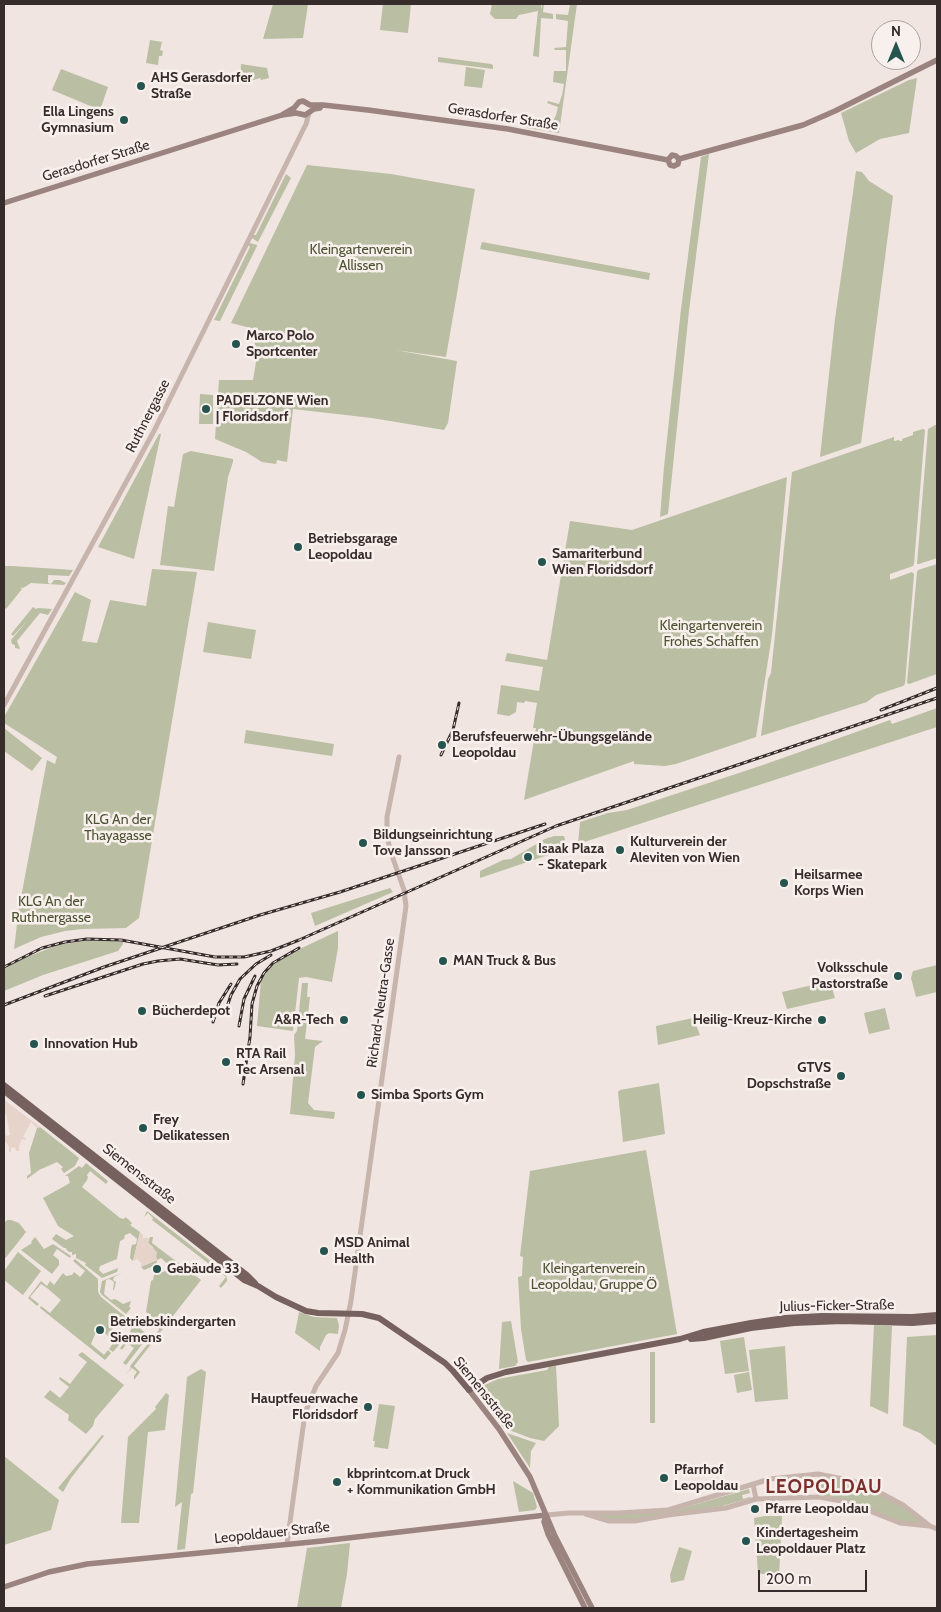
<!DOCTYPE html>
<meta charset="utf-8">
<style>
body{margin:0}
#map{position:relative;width:941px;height:1612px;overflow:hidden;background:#f0e5e0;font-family:Cabin,sans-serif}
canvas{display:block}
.frame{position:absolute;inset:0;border:5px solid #362c2b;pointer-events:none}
.north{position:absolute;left:871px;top:20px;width:50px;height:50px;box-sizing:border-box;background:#f8f0ec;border:1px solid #aaa29f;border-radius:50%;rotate:0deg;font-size:14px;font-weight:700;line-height:20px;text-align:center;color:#362c2b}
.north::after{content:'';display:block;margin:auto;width:18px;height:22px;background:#25534d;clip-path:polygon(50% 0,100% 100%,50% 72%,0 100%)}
.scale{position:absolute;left:758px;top:1570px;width:109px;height:22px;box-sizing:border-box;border:2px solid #362c2b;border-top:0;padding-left:6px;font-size:15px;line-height:18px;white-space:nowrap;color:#362c2b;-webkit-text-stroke:4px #f8f0ec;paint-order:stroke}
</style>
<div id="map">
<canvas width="941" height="1612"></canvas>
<div class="frame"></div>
<div class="north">N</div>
<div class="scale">200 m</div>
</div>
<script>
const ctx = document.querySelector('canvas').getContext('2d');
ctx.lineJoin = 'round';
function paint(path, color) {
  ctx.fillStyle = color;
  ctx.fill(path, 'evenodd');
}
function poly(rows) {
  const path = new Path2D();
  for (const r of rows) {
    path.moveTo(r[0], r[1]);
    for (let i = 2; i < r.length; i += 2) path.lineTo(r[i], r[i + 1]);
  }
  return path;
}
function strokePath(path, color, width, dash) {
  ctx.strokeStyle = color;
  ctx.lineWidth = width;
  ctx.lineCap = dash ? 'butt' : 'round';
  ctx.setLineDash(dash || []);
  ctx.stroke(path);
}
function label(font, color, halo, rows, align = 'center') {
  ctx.font = font + ' Cabin,sans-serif';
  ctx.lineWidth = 5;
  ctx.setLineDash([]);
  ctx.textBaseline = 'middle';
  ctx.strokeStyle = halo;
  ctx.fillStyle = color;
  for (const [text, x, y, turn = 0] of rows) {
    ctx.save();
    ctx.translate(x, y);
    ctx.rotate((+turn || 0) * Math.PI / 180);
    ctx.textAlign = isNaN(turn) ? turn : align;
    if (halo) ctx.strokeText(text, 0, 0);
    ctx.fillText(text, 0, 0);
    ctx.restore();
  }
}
paint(poly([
 [273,4,308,4,303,38,263,39],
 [383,4,411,4,408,33,380,30],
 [492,4,541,4,541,10,542,4,544,4,543,12,553,14,553,19,541,18,539,57,533,56,538,11,519,15,516,19,495,19,490,14],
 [570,4,577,4,559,133,527,128,527,123,540,122,551,126,556,115,558,107,547,103,548,101,559,104,562,95,564,84,553,82,554,71,566,71,566,50,555,50,554,48,566,47,568,21,556,19,556,14,568,15],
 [150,40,162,42,160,50,163,51,162,56,159,56,158,65,146,63],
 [438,57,491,64,493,65,493,69,438,62],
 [241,64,267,68,269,78,261,80,260,78,240,84],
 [466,67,485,70,482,88,464,86],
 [61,69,108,87,100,110,52,90],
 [917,78,909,133,880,139,856,153,849,141,841,113,909,80],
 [709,154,689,311,668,514,660,517,664,467,681,309,701,157],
 [307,165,391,174,475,189,446,357,395,350,457,361,448,423,444,430,372,418,293,409,287,462,277,460,276,464,262,462,246,452,215,439,219,380,253,380,256,362,253,355,256,336,270,338,270,335,277,337,278,335,231,323],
 [856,171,862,172,869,181,893,196,861,443,820,457,835,319],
 [286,174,291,178,258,242,252,238,253,235,256,235],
 [482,242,650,273,649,280,480,249],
 [250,243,257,245,257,246,220,321,214,320,250,247,248,245],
 [200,394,213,395,213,424,199,424],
 [937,424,937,558,919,564,917,564,928,429],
 [923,429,925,430,914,564,913,566,890,574,890,580,912,572,914,574,905,684,903,686,876,695,867,702,761,736,768,679,771,673,792,472,894,437,894,441,899,440,900,441,902,441,902,439,913,435,913,432],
 [159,434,161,434,134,559,98,547],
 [191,451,233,459,233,462,228,477,214,571,160,565,168,506,174,507,183,454],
 [787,477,772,635,756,737,676,764,665,766,634,764,634,761,524,800,536,728,533,728,537,703,525,701,524,703,517,702,516,712,509,716,497,714,501,685,539,691,543,667,505,661,507,653,547,660,570,521,632,530],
 [937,564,937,674,909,684,907,683,917,572,918,570],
 [4,566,12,566,73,570,69,576,48,575,48,583,51,584,54,580,60,580,66,583,64,585,31,583,23,588,20,587,22,589,6,609,4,607],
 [152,569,197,572,139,918,126,928,82,929,65,931,41,937,14,949,19,908,47,760,55,764,57,757,4,723,4,717,75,592,91,600,82,641,97,643,110,600,146,606],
 [33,607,36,609,38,608,52,609,48,615,40,613,17,641,20,649,15,648,15,645,12,644,11,640,27,621,13,636,11,634],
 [208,622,256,630,251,659,203,652],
 [937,708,937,727,578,844,580,822,608,813,627,810,763,765,890,720,892,724],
 [4,728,42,758,32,771,4,751],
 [246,730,334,744,332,756,244,743],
 [554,836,564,836,567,847,554,853,480,878,480,871,503,860,511,859,545,839],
 [390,888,393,892,315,926,311,913],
 [338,931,338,948,332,982,306,977,299,978,293,1031,257,1026,261,980,272,966,291,953],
 [104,940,123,942,123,944,118,951,43,975,4,991,4,969,22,959,58,945,84,941],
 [937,965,937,992,916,997,911,978,913,971],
 [830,981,835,998,787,1009,782,992],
 [302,983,308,983,307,997,310,997,305,1039,323,1041,315,1047,308,1103,314,1110,335,1112,334,1119,290,1114,295,1055,294,1035,297,1031],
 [885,1008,890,1029,869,1034,864,1013],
 [693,1018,700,1035,658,1045,656,1026],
 [659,1083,665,1134,623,1142,618,1092,620,1090],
 [40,1127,79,1158,75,1166,64,1173,61,1169,63,1167,57,1162,39,1170,27,1179,27,1176,31,1173,29,1153,37,1128],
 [646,1150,677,1334,528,1362,526,1360,521,1329,518,1277,522,1276,523,1257,520,1256,530,1171],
 [86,1163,108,1181,106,1184,90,1171,87,1175,88,1177,87,1180,82,1187,120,1218,124,1219,125,1217,128,1219,132,1223,130,1225,140,1232,133,1261,130,1258,131,1249,132,1245,136,1244,137,1239,130,1233,125,1235,124,1239,120,1241,117,1259,100,1266,99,1270,103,1274,118,1268,117,1272,102,1278,85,1265,86,1263,76,1258,76,1254,72,1255,72,1252,69,1252,66,1249,66,1248,64,1248,52,1239,56,1234,66,1240,74,1236,58,1226,43,1198,70,1183,68,1176,65,1176,79,1166,82,1168],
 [147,1211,226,1273,227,1281,221,1288,219,1286,226,1277,152,1220,153,1218,148,1213,144,1217],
 [7,1220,11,1220,19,1223,26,1232,4,1260,4,1223],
 [35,1237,44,1249,53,1244,71,1256,70,1258,57,1249,53,1255,59,1260,59,1265,52,1274,21,1250,32,1243,31,1242],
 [150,1237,153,1237,152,1243,201,1280,134,1366,140,1372,134,1380,134,1376,137,1372,132,1368,126,1374,131,1368,130,1366,159,1330,158,1322,146,1312,151,1281,153,1280,154,1275,168,1270,169,1265,161,1258,157,1260,156,1265,144,1270,141,1267,157,1260,153,1247,148,1243],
 [18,1252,41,1271,23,1295,4,1280,4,1271],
 [75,1259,98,1279,98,1292,101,1297,148,1335,147,1338,126,1365,123,1363,134,1348,127,1343,122,1350,120,1348,127,1340,132,1327,122,1318,110,1332,120,1341,123,1340,113,1352,109,1349,114,1342,101,1329,96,1332,91,1344,104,1355,108,1350,111,1353,105,1360,40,1308,41,1306,50,1313,61,1300,47,1288,41,1284,30,1297,39,1304,37,1306,28,1298,41,1281,47,1286,50,1281,54,1285,63,1273,66,1276,72,1275,74,1272,80,1277,85,1271,73,1261],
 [122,1273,114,1277,113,1280,116,1282,114,1290,113,1290,114,1283,113,1281,109,1279,106,1280,104,1294,111,1300,115,1299,123,1304,131,1301,129,1307,131,1308,126,1314,102,1295,100,1292,102,1281],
 [299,1312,314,1317,337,1318,339,1326,338,1334,329,1333,326,1335,320,1347,320,1351,295,1333],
 [511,1321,518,1362,515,1366,499,1369,502,1322],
 [874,1325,892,1326,888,1414,870,1406],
 [937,1335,937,1446,920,1433,903,1426,907,1337],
 [744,1337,749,1371,725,1374,720,1341],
 [785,1346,788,1399,755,1402,749,1350],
 [82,1352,124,1385,95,1419,93,1426,86,1434,68,1420,69,1415,44,1397,50,1390,60,1398,69,1387,59,1379,60,1377,70,1384,87,1362,78,1355],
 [650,1352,655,1352,655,1423,650,1423],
 [556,1366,559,1426,544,1441,530,1438,504,1428,476,1392,476,1389,498,1379,547,1370,549,1367],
 [201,1369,206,1372,193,1493,191,1494,185,1549,177,1550,182,1502,175,1507,187,1377],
 [749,1372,752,1390,737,1393,734,1375],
 [166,1393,169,1395,165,1430,148,1432,139,1523,121,1523,128,1437,156,1409,155,1407],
 [379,1404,395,1406,388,1449,374,1447,375,1441,373,1441],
 [507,1433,536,1443,531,1451,530,1468],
 [102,1435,104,1436,71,1478,63,1492,58,1488],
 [4,1456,59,1500,51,1530,4,1545],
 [818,1474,853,1481,903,1505,930,1526,900,1523,874,1511,819,1497],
 [513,1481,533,1493,537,1507,535,1510,519,1512],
 [749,1489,750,1493,742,1495,743,1499,750,1497,751,1498,722,1506,643,1519,611,1520,595,1515,669,1512],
 [765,1516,782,1516,779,1577,758,1573,754,1518],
 [350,1543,347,1574,341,1608,297,1608,307,1548],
 [679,1547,692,1551,684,1580,671,1583,670,1575]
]), '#babea2');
paint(poly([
 [4,1100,40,1127,37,1128,31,1122,23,1137,26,1138,25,1140,22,1139,19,1146,19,1151,16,1151,15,1147,11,1148,11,1152,9,1152,9,1147,6,1142,4,1143,4,1131,6,1136,10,1135,6,1113,4,1116],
 [140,1232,143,1235,142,1242,143,1238,149,1238,148,1243,157,1252,156,1258,157,1260,141,1267,141,1263,137,1259,133,1261]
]), '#e6d3c9');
strokePath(poly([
 [4,705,154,431,306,124,309,113],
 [753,1484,756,1499],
 [586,1514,609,1521,635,1521,668,1515,726,1508,756,1499,819,1497,847,1502,900,1523,929,1526],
 [546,1515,569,1513,619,1513,668,1510,770,1479,818,1474,853,1481,875,1490,903,1505,930,1526,937,1529],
 [287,1544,305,1413,316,1386,338,1353,345,1330,351,1301,406,906,404,890,390,850,387,835,387,817,399,757]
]), '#c7b4ad', 5);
strokePath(poly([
 [282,115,294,108,299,102,303,101,310,105,323,105,368,110,508,129,668,160,672,155,676,156,679,159,803,125,835,111,937,60],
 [668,160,670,165,674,166,678,164,679,159],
 [4,203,282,115,296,113,305,115,314,109,320,108],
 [469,1390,499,1429,530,1477,555,1536,592,1608],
 [546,1515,544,1522,548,1534,585,1608],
 [4,1587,49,1572,87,1564,322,1541,546,1515]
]), '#9b837f', 5.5);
strokePath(poly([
 [4,1085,247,1275,255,1283],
 [4,1091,244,1280,258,1286,276,1297,306,1311,318,1313,362,1314,379,1318,445,1363,453,1371,469,1390,487,1378,506,1372,680,1339,703,1332,751,1323,785,1318,822,1316,912,1317,937,1315],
 [691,1339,704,1338,751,1328,794,1323,842,1321,912,1323,937,1321]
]), '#76615e', 6);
const rail = poly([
 [881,710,937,688],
 [441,755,453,730,459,703],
 [4,967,42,948,65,942,87,939,121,940,215,957,244,957,271,951,299,940,556,826,937,698],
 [45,996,143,964,158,961,180,959,218,965,237,964],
 [4,1005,104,967,260,915,340,892,545,824],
 [225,1013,231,995,240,979,256,964,271,955],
 [213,1022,219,1003,231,984],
 [239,1026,244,999,255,976],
 [243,1084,250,1037,252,1004,257,986,264,973,273,963,299,948]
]);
strokePath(rail, '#362c2b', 3);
strokePath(rail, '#f8f0ec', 1, [4]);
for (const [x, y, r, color] of [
 [141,86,5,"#25534d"],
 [124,120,5,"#25534d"],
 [236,344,5,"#25534d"],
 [206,409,5,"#25534d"],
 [298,547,5,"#25534d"],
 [542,562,5,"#25534d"],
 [442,745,5,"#25534d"],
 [363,843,5,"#25534d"],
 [620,850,5,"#25534d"],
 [528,857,5,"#25534d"],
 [784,883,5,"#25534d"],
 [443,961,5,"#25534d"],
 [898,976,5,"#25534d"],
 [142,1011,5,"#25534d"],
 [344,1020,5,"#25534d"],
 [822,1020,5,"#25534d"],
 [34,1044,5,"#25534d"],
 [226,1062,5,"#25534d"],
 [841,1076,5,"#25534d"],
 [361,1095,5,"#25534d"],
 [143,1128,5,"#25534d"],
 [324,1251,5,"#25534d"],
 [157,1269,5,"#25534d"],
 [100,1330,5,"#25534d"],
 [368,1407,5,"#25534d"],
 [664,1478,5,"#25534d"],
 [337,1482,5,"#25534d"],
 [755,1509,5,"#25534d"],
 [746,1541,5,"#25534d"]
]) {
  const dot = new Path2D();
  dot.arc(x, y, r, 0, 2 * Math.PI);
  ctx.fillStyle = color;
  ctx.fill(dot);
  strokePath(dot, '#f8f0ec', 2);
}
label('bold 14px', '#362c2b', '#f8f0ec', [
 ["AHS Gerasdorfer",151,78],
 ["Straße",151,94],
 ["Ella Lingens",114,112,"right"],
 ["Gymnasium",114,128,"right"],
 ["Marco Polo",246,336],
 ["Sportcenter",246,352],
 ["PADELZONE Wien",216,401],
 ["| Floridsdorf",216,417],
 ["Betriebsgarage",308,539],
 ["Leopoldau",308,555],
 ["Samariterbund",552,554],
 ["Wien Floridsdorf",552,570],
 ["Berufsfeuerwehr-Übungsgelände",452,737],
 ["Leopoldau",452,753],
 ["Bildungseinrichtung",373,835],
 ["Tove Jansson",373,851],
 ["Kulturverein der",630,842],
 ["Aleviten von Wien",630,858],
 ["Isaak Plaza",538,849],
 ["- Skatepark",538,865],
 ["Heilsarmee",794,875],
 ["Korps Wien",794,891],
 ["MAN Truck & Bus",453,961],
 ["Volksschule",888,968,"right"],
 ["Pastorstraße",888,984,"right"],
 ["Bücherdepot",152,1011],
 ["A&R-Tech",334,1020,"right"],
 ["Heilig-Kreuz-Kirche",812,1020,"right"],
 ["Innovation Hub",44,1044],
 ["RTA Rail",236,1054],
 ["Tec Arsenal",236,1070],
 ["GTVS",831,1068,"right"],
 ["Dopschstraße",831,1084,"right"],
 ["Simba Sports Gym",371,1095],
 ["Frey",153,1120],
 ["Delikatessen",153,1136],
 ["MSD Animal",334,1243],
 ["Health",334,1259],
 ["Gebäude 33",167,1269],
 ["Betriebskindergarten",110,1322],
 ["Siemens",110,1338],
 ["Hauptfeuerwache",358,1399,"right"],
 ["Floridsdorf",358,1415,"right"],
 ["Pfarrhof",674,1470],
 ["Leopoldau",674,1486],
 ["kbprintcom.at Druck",347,1474],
 ["+ Kommunikation GmbH",347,1490],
 ["Pfarre Leopoldau",765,1509],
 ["Kindertagesheim",756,1533],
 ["Leopoldauer Platz",756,1549]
], 'left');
label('14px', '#362c2b', '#f8f0ec', [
 ["Gerasdorfer Straße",503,117,9],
 ["Gerasdorfer Straße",96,161,-17],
 ["Ruthnergasse",148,416,-63],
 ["Richard-Neutra-Gasse",381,1003,-82],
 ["Siemensstraße",139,1174,38],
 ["Julius-Ficker-Straße",837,1306,-1],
 ["Siemensstraße",484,1393,51],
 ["Leopoldauer Straße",272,1533,-6]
]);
label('14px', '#4d5232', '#f8f0ec', [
 ["Kleingartenverein",361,250],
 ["Allissen",361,266],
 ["Kleingartenverein",711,626],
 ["Frohes Schaffen",711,642],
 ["KLG An der",118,820],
 ["Thayagasse",118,836],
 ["KLG An der",51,902],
 ["Ruthnergasse",51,918],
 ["Kleingartenverein",594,1269],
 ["Leopoldau, Gruppe Ö",594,1285]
]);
ctx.letterSpacing = '1px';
label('bold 19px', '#7c302d', '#f8f0ec', [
 ["LEOPOLDAU",824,1487]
]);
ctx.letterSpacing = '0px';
</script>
